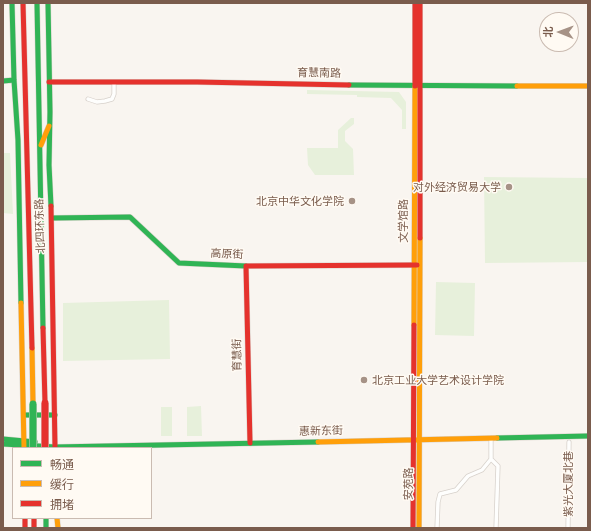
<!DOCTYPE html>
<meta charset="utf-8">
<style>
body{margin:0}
#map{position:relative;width:591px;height:531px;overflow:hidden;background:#f9f5f0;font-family:Lato,"Noto Sans SC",sans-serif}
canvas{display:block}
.frame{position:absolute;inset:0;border:4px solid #7a5c4d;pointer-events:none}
.legend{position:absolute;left:12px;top:447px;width:140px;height:72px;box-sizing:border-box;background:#fffaf3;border:1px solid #cabbb1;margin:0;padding:5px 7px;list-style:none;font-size:12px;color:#7a5c4d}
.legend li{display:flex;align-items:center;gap:8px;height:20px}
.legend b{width:20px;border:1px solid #cabbb1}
.north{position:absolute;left:539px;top:12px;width:40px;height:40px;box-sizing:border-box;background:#fffaf3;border:1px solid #cabbb1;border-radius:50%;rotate:271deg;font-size:11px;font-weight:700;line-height:16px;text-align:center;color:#7a5c4d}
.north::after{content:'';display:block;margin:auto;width:14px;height:18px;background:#a69286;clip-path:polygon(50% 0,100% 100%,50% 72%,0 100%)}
</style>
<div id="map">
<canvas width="591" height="531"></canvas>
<div class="frame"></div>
<ul class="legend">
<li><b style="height:5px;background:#30b455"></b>畅通</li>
<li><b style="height:5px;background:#ff9f0a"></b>缓行</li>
<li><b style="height:5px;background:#e5322d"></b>拥堵</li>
</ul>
<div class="north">北</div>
</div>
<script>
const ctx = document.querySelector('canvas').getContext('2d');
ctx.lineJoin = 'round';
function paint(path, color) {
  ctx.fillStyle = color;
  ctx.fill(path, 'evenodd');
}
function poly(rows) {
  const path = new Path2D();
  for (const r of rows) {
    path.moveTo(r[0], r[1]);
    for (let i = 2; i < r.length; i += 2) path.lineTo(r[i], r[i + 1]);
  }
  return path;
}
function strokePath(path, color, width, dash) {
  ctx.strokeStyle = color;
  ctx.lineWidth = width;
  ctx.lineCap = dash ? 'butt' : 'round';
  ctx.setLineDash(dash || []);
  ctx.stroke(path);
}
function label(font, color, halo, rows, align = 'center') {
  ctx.font = font + ' Lato,"Noto Sans SC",sans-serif';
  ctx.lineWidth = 3;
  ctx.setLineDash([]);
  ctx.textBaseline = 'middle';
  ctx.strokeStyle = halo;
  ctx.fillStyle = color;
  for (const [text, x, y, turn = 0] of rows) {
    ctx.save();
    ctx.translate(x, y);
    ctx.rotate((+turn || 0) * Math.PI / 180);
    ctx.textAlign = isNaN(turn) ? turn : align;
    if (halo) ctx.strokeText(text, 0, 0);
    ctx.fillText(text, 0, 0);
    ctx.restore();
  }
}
paint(poly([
 [307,90,399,92,406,102,406,129,402,129,402,110,391,98,357,97,357,95,307,94],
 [351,118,354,118,354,124,345,131,345,141,353,149,354,175,315,175,308,165,307,148,338,148,338,130],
 [3,153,10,153,13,214,3,213],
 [484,177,588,178,588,262,485,263],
 [436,282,475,283,474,336,435,335],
 [169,300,170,359,63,361,63,303],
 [201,406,202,436,187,436,187,407],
 [161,407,172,407,172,436,161,436]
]), '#e7f0db');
const street = poly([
 [88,99,97,102,105,101,112,99,114,94,114,82],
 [491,438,491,459,498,466,496,528],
 [437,528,438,502,440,494,456,490,468,476,482,470,491,459],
 [568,528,569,442]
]);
const fast = poly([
 [12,3,14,80,18,140,21,303],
 [37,3,43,328],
 [48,3,50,112,49,165,51,206],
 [3,81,14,80],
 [349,85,517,86],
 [52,218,130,217,179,263,246,266],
 [24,415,55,415],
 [497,438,588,436],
 [3,439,35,442],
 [3,444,55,447,318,442],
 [46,518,46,528]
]);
const slow = poly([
 [517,86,588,86],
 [41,145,49,126],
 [21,303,24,448],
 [414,325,415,86],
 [32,348,33,404],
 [318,442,497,438],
 [57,518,58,528],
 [419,528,420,238]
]);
const jam = poly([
 [23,3,32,348],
 [49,82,197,82,349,85],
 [415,86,415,3],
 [51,206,55,448],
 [420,238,420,3],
 [246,266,417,265],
 [246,266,250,443],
 [43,328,45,403],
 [25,518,25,528],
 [34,518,34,528],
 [413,528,414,325]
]);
strokePath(street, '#d7d1cb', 5);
strokePath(fast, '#d9d2cb', 6);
strokePath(slow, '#d9d2cb', 6);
strokePath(jam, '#d9d2cb', 6);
strokePath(street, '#fefefd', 3.5);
strokePath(fast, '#30b455', 5);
strokePath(slow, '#ff9f0a', 5);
strokePath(jam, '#e5322d', 5);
const fastBridge = poly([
 [33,404,33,448]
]);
const jamBridge = poly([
 [45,403,45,448]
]);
strokePath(fastBridge, '#dad1cc', 8, []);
strokePath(jamBridge, '#dad1cc', 8, []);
strokePath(fastBridge, '#30b455', 7);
strokePath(jamBridge, '#e5322d', 7);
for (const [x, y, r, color] of [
 [509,187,4,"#a69286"],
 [352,201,4,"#a69286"],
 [364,380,4,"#a69286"]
]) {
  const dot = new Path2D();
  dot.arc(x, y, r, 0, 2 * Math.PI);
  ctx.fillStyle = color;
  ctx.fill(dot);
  strokePath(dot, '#fffaf3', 1.5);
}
label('11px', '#7a5c4d', '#fffaf3', [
 ["育慧南路",319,73,1],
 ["文学馆路",403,221,-90],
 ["北四环东路",40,226,-92],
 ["高原街",227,254,3],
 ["育慧街",237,355,-91],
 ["惠新东街",321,431,-1],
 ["安苑路",408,484,-90],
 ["紫光大厦北巷",568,484,-90]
]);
label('11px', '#7a5c4d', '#fffaf3', [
 ["对外经济贸易大学",501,187],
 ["北京中华文化学院",344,201],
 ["北京工业大学艺术设计学院",372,380,"left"]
], 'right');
</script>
